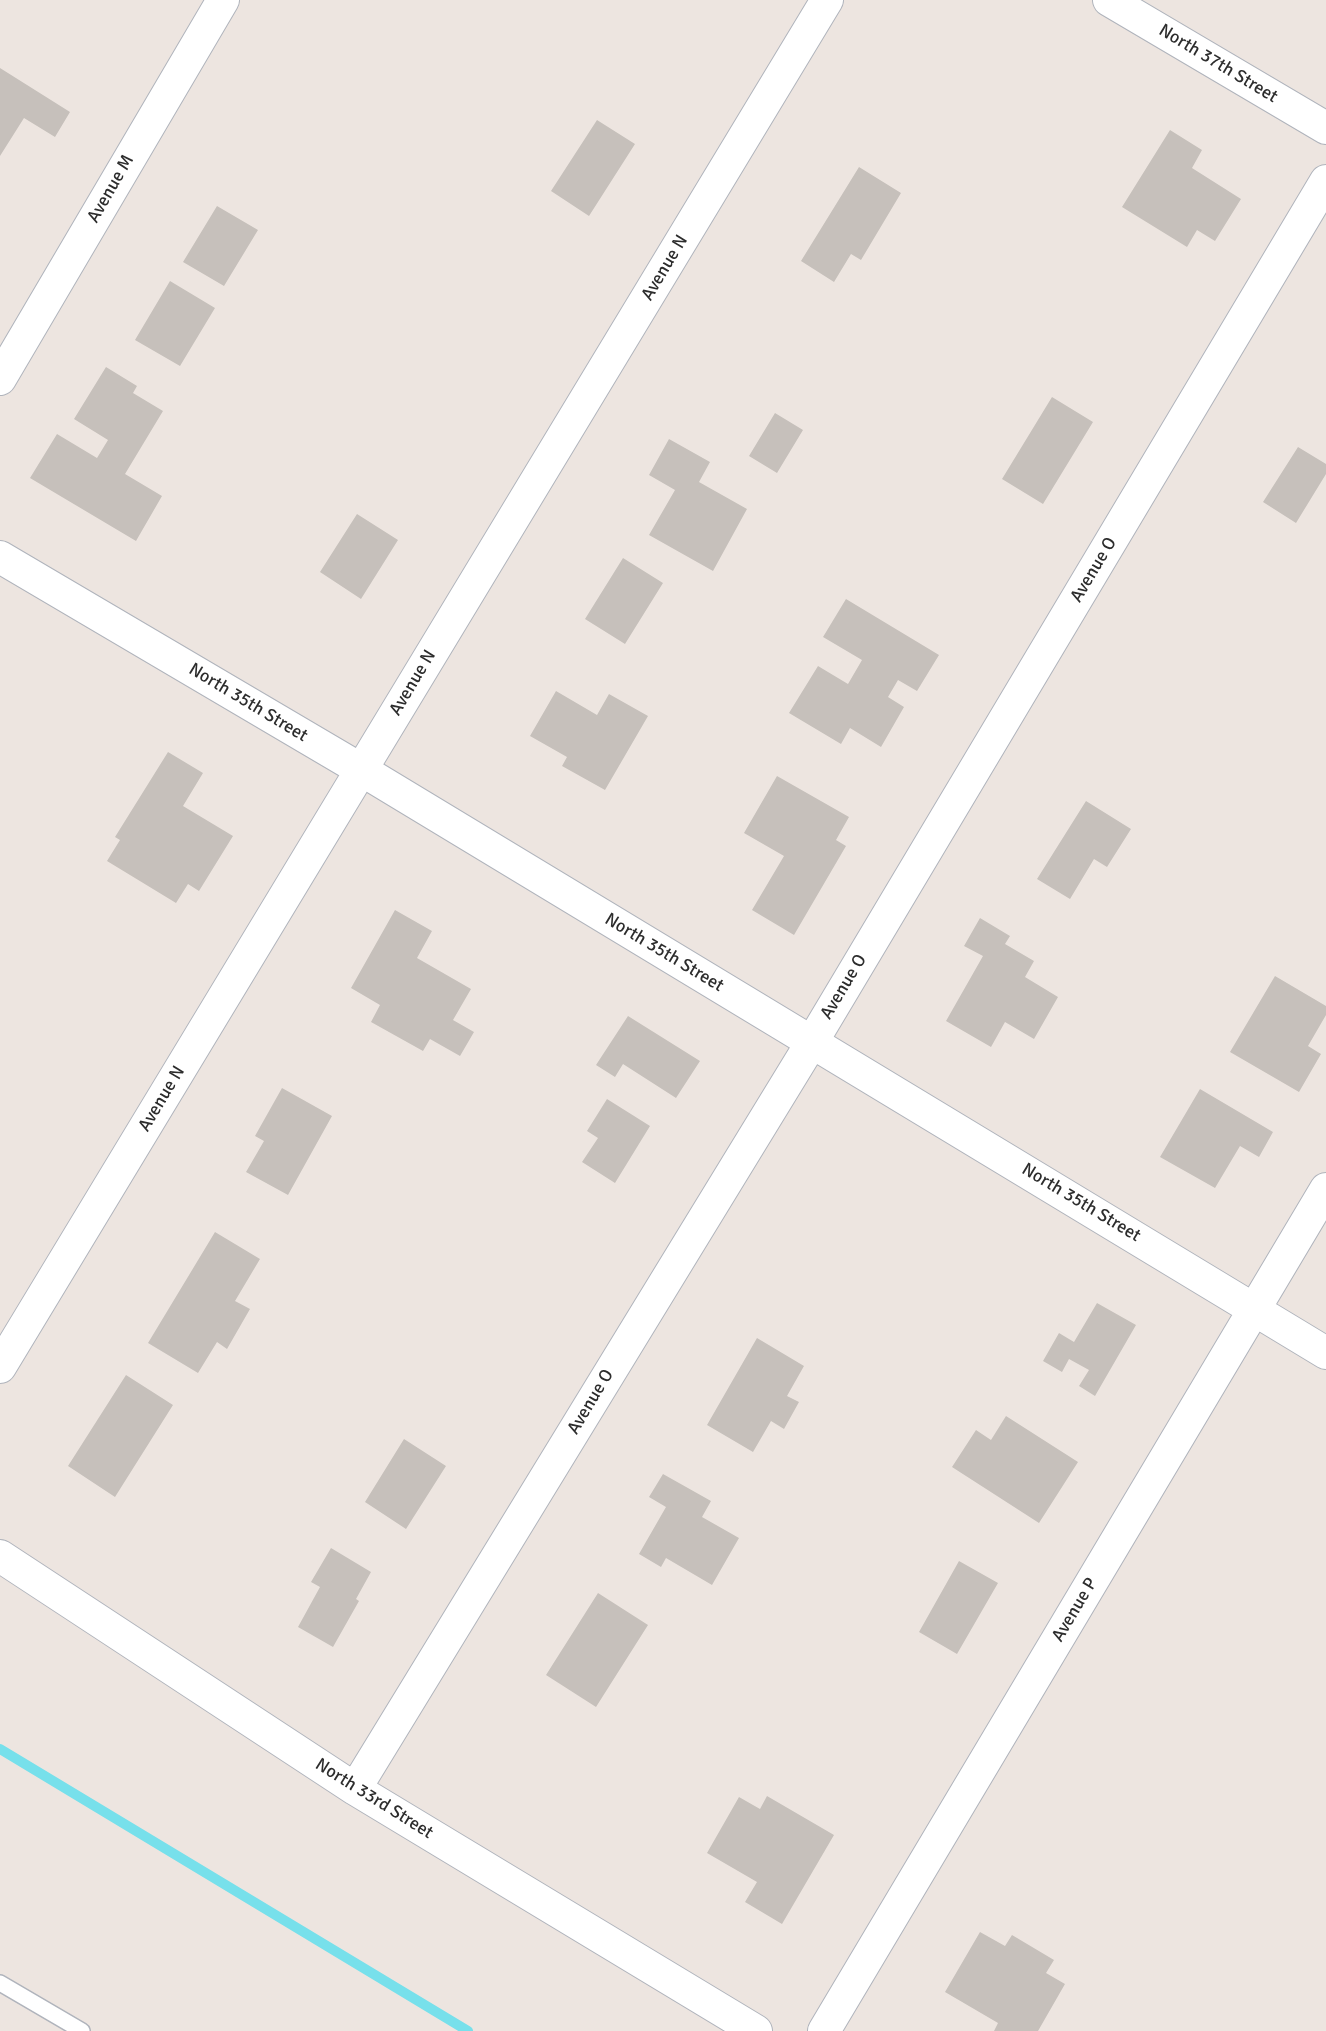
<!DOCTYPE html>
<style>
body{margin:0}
canvas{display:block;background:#ede5e0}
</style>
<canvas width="1326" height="2031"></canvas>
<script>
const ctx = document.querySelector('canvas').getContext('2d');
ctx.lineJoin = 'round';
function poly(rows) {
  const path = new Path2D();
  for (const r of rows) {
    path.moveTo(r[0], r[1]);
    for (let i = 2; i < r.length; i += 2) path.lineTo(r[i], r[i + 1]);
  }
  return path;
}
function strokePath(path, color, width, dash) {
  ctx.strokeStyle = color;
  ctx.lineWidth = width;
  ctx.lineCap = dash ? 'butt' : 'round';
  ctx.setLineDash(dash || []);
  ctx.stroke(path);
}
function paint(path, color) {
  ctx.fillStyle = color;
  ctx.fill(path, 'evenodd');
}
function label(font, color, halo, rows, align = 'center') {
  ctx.font = font + ' Signika,sans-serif';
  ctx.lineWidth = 5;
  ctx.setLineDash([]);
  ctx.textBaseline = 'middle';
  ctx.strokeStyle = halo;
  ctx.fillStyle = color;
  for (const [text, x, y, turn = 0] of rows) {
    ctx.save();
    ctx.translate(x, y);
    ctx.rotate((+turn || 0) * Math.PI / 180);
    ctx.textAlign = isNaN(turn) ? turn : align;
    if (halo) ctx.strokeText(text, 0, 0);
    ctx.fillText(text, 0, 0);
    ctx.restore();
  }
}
strokePath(poly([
 [0,1749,468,2031]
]), '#77e0eb', 10);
paint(poly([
 [0,68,70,112,55,137,24,118,0,156],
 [597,120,635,144,589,216,551,191],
 [1170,130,1202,150,1192,168,1241,199,1215,241,1197,230,1187,247,1122,207],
 [859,167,901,193,861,260,851,254,834,282,801,261],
 [217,206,258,230,224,286,183,262],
 [170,281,215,308,180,366,135,340],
 [106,367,137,386,133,393,163,411,125,474,162,496,136,541,30,478,57,434,97,458,108,440,74,419],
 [1052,397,1093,422,1043,504,1002,479],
 [775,413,803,430,777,473,749,456],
 [669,439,710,462,699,482,747,509,713,571,649,535,675,490,649,475],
 [1298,447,1326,464,1326,474,1296,523,1263,502],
 [357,514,398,540,361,599,320,572],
 [623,558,663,583,625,644,585,619],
 [846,599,939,655,917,691,898,680,888,697,904,707,881,747,850,728,841,744,789,713,818,666,848,684,862,660,823,637],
 [556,691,597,715,609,694,648,716,605,790,562,766,567,757,530,736],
 [168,752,203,773,183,806,233,836,199,891,188,884,176,903,107,861,120,840,115,837],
 [777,776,849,817,836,840,846,846,794,935,752,910,784,856,744,833],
 [1086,801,1131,829,1107,867,1094,859,1070,899,1037,879],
 [395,910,432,931,417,958,471,989,453,1020,474,1032,460,1056,430,1039,423,1051,371,1022,380,1005,351,988],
 [980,918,1010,936,1005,944,1034,961,1025,977,1058,997,1034,1039,1005,1022,991,1047,946,1021,983,956,964,946],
 [1275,976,1326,1006,1326,1015,1308,1046,1321,1054,1299,1092,1230,1052],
 [628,1016,700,1061,676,1098,623,1064,615,1077,596,1065],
 [282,1088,332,1116,288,1195,246,1172,264,1141,255,1136],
 [1200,1089,1273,1132,1259,1157,1240,1146,1215,1188,1160,1157],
 [607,1099,650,1126,615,1183,582,1162,598,1138,587,1131],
 [215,1232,260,1259,235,1301,250,1309,227,1349,217,1342,198,1373,148,1343],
 [1097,1303,1136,1325,1095,1396,1079,1386,1089,1370,1069,1359,1062,1372,1043,1361,1059,1333,1074,1342],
 [757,1338,804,1366,787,1396,799,1402,784,1429,771,1421,753,1452,707,1425],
 [126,1375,173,1405,115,1497,68,1466],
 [1006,1416,1078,1462,1039,1523,952,1467,976,1430,991,1440],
 [404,1439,446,1466,406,1529,365,1502],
 [663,1474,711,1501,702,1517,739,1538,712,1585,666,1558,661,1567,639,1554,666,1507,649,1497],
 [331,1548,371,1572,356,1599,359,1601,333,1647,298,1627,320,1587,311,1582],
 [959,1561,998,1583,957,1654,919,1632],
 [598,1593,648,1625,596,1707,546,1675],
 [767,1796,834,1835,782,1924,745,1902,757,1882,707,1853,739,1797,760,1809],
 [980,1932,1005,1946,1012,1935,1054,1960,1046,1973,1065,1984,1038,2031,994,2031,998,2023,945,1992]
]), '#c6c0bb');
const lane = poly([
 [0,1983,82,2031]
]);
const street = poly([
 [1109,0,1326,128],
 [0,379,223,0],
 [0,557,360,769,1326,1353],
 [0,1367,827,0],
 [0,1556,355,1789,756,2031],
 [355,1789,812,1042,1326,181],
 [824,2031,1326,1189]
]);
strokePath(lane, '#b0b4bc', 18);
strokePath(street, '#b0b4bc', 34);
strokePath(lane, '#fff', 15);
strokePath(street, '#fff', 32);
label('18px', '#2d2d2d', '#fff', [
 ["North 37th Street",1218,64,31],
 ["Avenue M",111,189,-60],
 ["Avenue N",665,268,-59],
 ["Avenue O",1094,570,-59],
 ["Avenue N",413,683,-59],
 ["North 35th Street",248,703,31],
 ["North 35th Street",664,953,31],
 ["Avenue O",844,987,-59],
 ["Avenue N",162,1099,-59],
 ["North 35th Street",1081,1203,31],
 ["Avenue O",591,1402,-59],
 ["Avenue P",1075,1610,-59],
 ["North 33rd Street",374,1799,32]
]);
</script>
